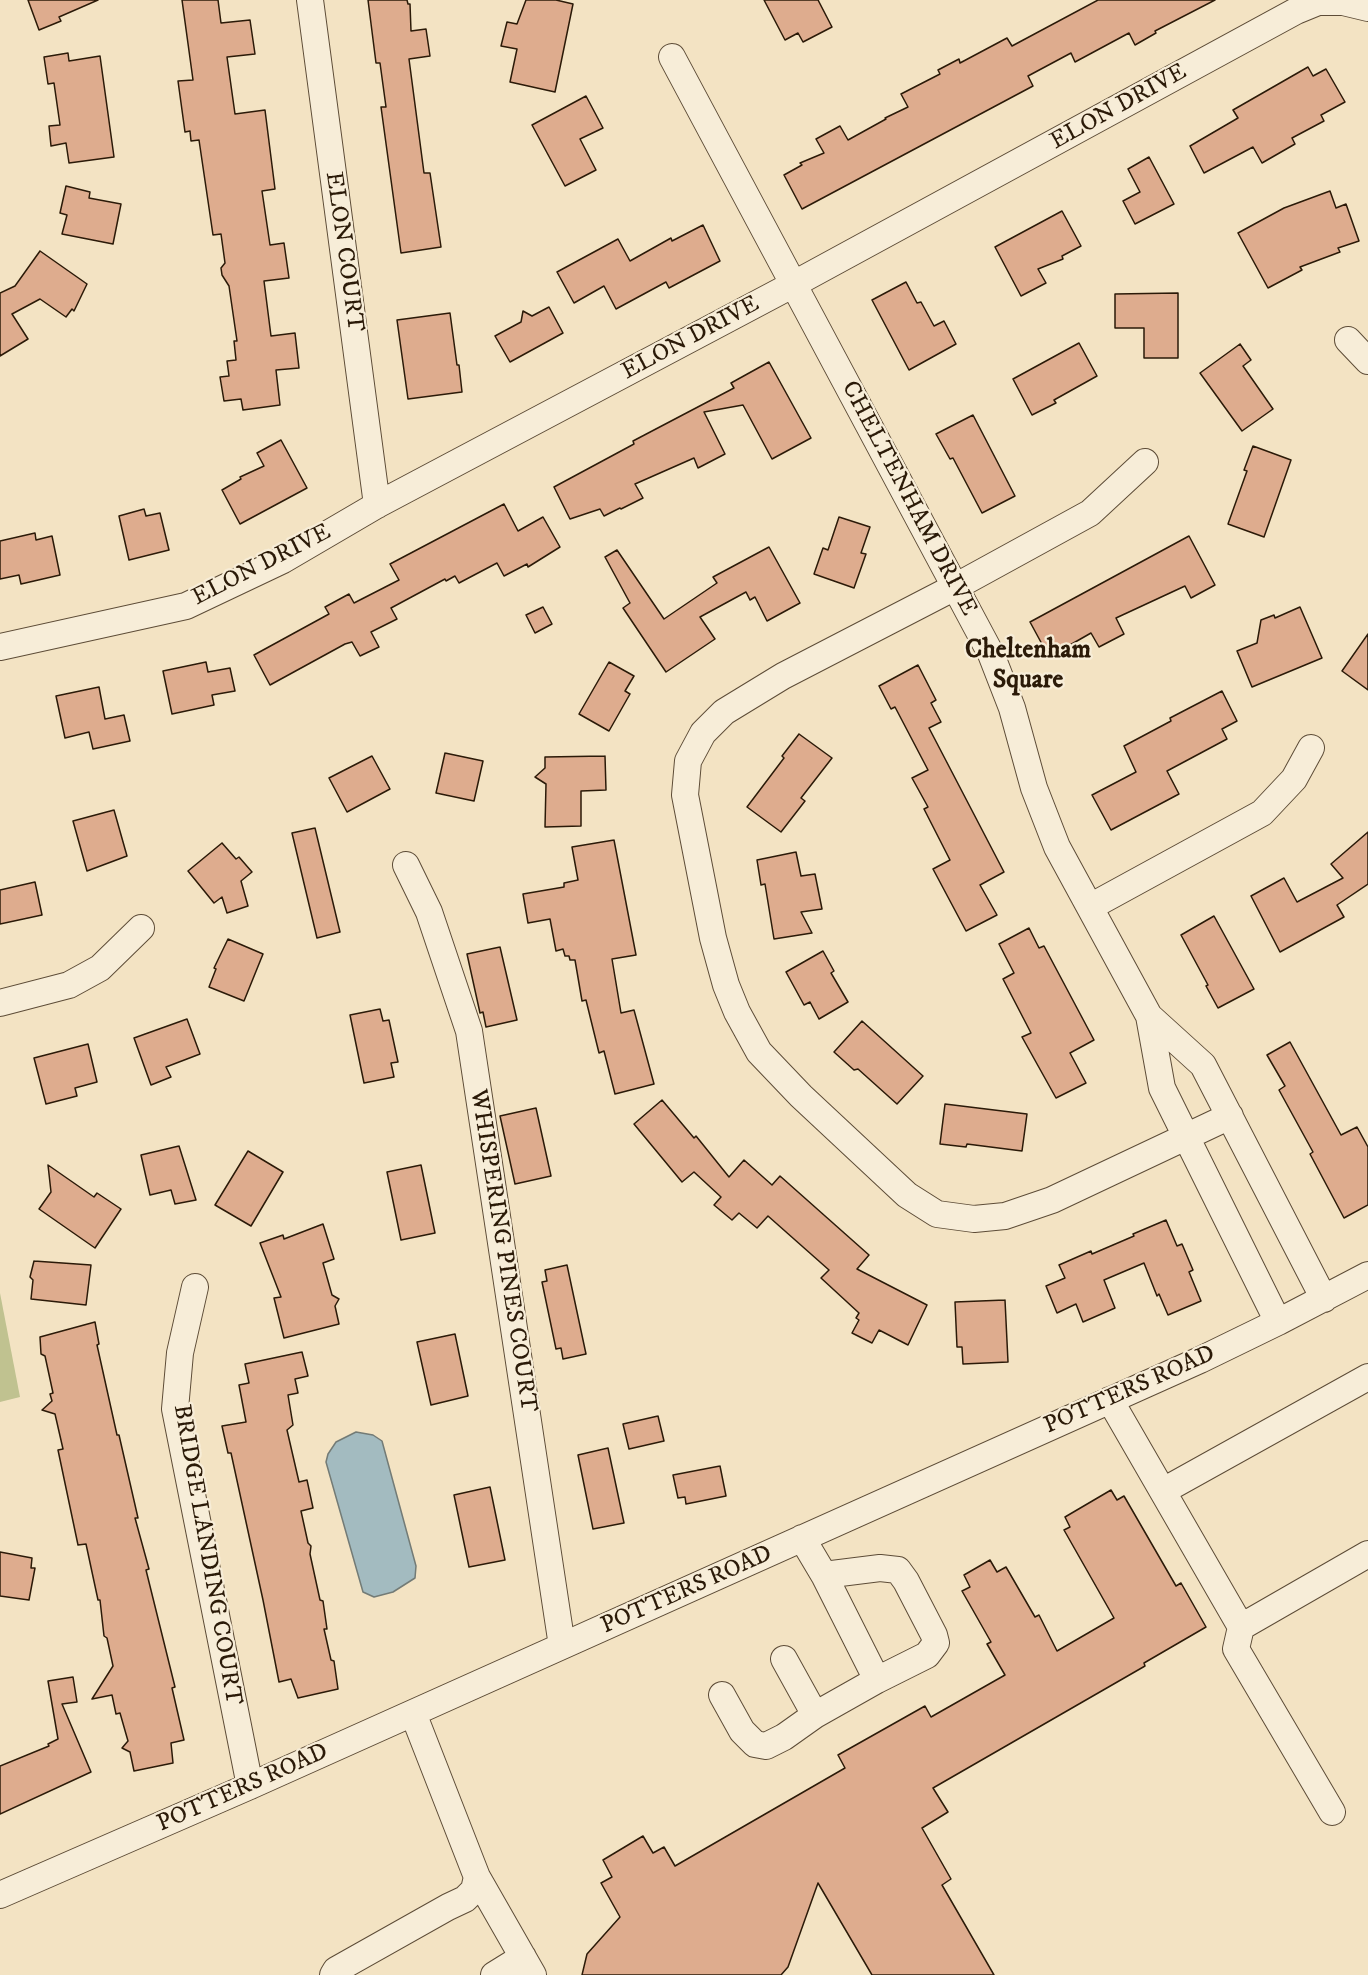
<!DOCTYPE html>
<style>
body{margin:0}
canvas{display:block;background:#f3e3c3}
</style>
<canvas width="1368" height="1975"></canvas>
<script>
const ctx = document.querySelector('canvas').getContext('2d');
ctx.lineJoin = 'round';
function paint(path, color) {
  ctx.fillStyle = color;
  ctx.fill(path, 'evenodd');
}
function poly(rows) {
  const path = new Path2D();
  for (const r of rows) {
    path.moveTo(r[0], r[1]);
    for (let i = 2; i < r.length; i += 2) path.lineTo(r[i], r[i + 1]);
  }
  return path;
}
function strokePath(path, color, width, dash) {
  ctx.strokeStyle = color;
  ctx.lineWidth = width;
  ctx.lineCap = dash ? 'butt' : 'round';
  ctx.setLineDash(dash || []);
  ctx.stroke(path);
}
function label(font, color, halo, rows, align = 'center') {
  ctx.font = font + ' "IM FELL DW Pica",serif';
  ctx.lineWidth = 4.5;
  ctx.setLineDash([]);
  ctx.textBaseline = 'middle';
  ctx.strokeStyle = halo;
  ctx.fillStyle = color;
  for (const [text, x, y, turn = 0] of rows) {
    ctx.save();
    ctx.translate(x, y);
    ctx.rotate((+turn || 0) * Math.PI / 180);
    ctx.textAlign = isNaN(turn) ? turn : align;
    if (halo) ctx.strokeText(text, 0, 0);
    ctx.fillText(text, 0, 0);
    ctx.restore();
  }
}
paint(poly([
 [0,1293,20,1397,0,1402]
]), '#c0c290');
const water = poly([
 [356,1432,373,1435,382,1441,416,1566,415,1578,393,1592,374,1597,363,1592,326,1462,328,1454,336,1442,356,1432]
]);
paint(water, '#a3bbc0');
strokePath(water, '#737b76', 1.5);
const building = poly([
 [28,0,98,0,59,17,61,21,39,30,28,0],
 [182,0,218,0,221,23,250,20,255,54,227,57,235,114,265,110,275,189,262,191,270,245,284,243,289,278,264,281,271,336,295,333,299,368,276,370,280,405,243,410,241,399,224,401,220,377,229,376,227,361,236,360,234,341,237,341,229,286,222,275,221,268,225,263,221,234,213,235,199,140,191,141,190,131,185,132,178,81,193,80,182,0],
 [368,0,407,0,408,4,410,4,411,31,426,29,430,56,409,59,424,173,430,173,441,247,401,253,381,107,386,107,380,63,376,63,368,0],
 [526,0,556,0,573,4,555,92,510,82,517,49,501,46,507,22,517,24,526,0],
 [764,0,818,0,832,27,803,42,798,33,785,40,764,0],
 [1098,0,1215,0,1155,31,1156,33,1135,45,1129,33,1075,62,1071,53,1028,76,1033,86,802,209,784,175,802,165,800,163,824,153,816,139,840,126,848,140,886,119,885,118,908,107,901,94,940,74,938,70,959,59,960,63,1007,38,1012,46,1098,0],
 [68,53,69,61,100,56,114,157,69,163,66,143,51,146,49,126,60,125,54,83,48,84,44,57,68,53],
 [1308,67,1313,76,1326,69,1345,102,1321,115,1324,121,1292,138,1295,144,1262,163,1253,147,1204,173,1190,146,1238,118,1233,110,1308,67],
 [586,96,603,128,580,139,596,170,565,186,532,125,586,96],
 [1149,157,1174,204,1135,224,1123,201,1140,192,1128,169,1149,157],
 [66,186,90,192,89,198,121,204,113,244,62,234,67,215,60,213,66,186],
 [1330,191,1336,208,1346,204,1359,241,1338,248,1340,252,1300,267,1302,270,1268,288,1238,233,1284,208,1330,191],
 [1062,211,1081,246,1062,256,1063,259,1038,269,1046,283,1021,296,995,247,1062,211],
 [703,225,720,261,669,288,666,282,616,309,604,286,574,303,557,272,618,239,630,261,671,238,672,241,703,225],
 [40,251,87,284,74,311,72,309,66,317,40,299,12,314,28,339,0,356,0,293,15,286,40,251],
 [906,282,917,303,921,302,934,326,944,321,956,344,909,370,872,300,906,282],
 [1178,293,1178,358,1144,358,1144,328,1115,328,1115,294,1178,293],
 [549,307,563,333,510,362,495,336,521,322,523,311,532,316,549,307],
 [450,313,457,365,459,365,462,392,408,399,397,320,450,313],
 [1079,343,1097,376,1054,400,1056,403,1032,415,1013,379,1079,343],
 [1240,344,1251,360,1243,366,1273,409,1242,431,1200,373,1240,344],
 [769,362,811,438,772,459,743,405,704,412,725,454,698,468,694,458,635,484,643,498,621,509,620,508,604,516,600,509,570,519,554,487,634,444,633,441,734,388,731,383,769,362],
 [973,415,1015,496,982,513,953,458,950,459,936,434,973,415],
 [281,440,307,488,240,524,222,490,241,479,240,477,264,466,257,453,281,440],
 [1253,446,1291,460,1264,537,1228,524,1247,471,1244,470,1253,446],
 [504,504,518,531,543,517,560,547,528,567,527,564,504,576,497,563,459,583,455,576,446,581,445,579,391,608,397,619,371,632,379,647,360,656,352,642,345,644,270,685,254,655,329,614,325,607,349,594,354,603,399,580,390,564,504,504],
 [144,509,146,516,160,513,169,550,129,560,119,516,144,509],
 [839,517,870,527,861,553,866,554,854,588,814,574,823,548,828,550,839,517],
 [35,533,36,540,52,536,60,575,21,584,19,575,0,579,0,541,35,533],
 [1189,536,1215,585,1191,598,1185,586,1116,618,1124,634,1099,647,1091,633,1049,657,1030,622,1189,536],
 [769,547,800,603,767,621,755,597,750,600,746,592,700,617,715,639,666,672,623,608,630,603,605,557,617,550,664,619,717,583,713,577,769,547],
 [543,607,552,624,535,633,526,615,543,607],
 [1300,607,1322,658,1252,687,1237,651,1257,643,1261,620,1274,615,1275,618,1300,607],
 [1368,634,1368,690,1342,671,1368,634],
 [206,662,208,672,230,668,235,691,212,695,214,705,172,714,163,671,206,662],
 [609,662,634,676,625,691,630,694,609,731,579,714,609,662],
 [918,665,936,700,931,703,941,722,929,728,1004,872,980,885,997,915,966,931,933,869,950,860,924,809,928,807,912,778,928,770,895,707,891,709,879,686,918,665],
 [99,687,105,719,124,715,130,741,93,749,89,732,65,738,56,696,99,687],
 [1222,691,1237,721,1222,729,1227,739,1167,771,1179,794,1111,830,1092,795,1136,772,1124,746,1171,721,1170,718,1222,691],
 [799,734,832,758,801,798,805,801,781,832,747,807,784,758,782,756,799,734],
 [445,753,483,761,474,801,436,793,445,753],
 [372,756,390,789,347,812,329,778,372,756],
 [605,756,606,790,581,791,581,826,545,827,546,784,535,777,545,768,545,757,605,756],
 [114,810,127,856,87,871,73,821,114,810],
 [315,828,340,932,317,938,292,833,315,828],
 [1368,832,1368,884,1337,905,1344,917,1280,952,1251,896,1284,878,1297,902,1343,878,1331,864,1368,832],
 [614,840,636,955,612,959,621,1013,634,1010,654,1084,615,1094,604,1051,599,1053,586,1000,582,1001,575,960,570,960,569,956,565,956,563,949,556,951,550,919,528,923,523,894,564,887,564,883,578,880,572,847,614,840],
 [222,843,236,859,239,857,252,872,241,881,248,906,227,913,222,897,214,903,188,871,222,843],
 [796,852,801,876,815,874,822,909,801,912,812,933,774,939,765,884,761,885,757,860,796,852],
 [35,882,42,915,0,924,0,890,35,882],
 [1214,916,1254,989,1218,1008,1206,986,1208,985,1181,935,1214,916],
 [1029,928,1039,948,1044,946,1094,1040,1070,1053,1086,1083,1056,1098,1022,1037,1031,1033,1003,979,1014,973,999,944,1029,928],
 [228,939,263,954,244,1001,209,987,216,969,214,968,228,939],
 [500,947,517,1020,486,1027,483,1012,480,1013,467,954,500,947],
 [823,951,834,971,831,973,848,1002,819,1019,810,1002,804,1005,786,972,823,951],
 [380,1009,383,1021,389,1020,398,1062,391,1063,394,1077,364,1083,350,1015,380,1009],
 [187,1019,200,1054,166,1067,171,1077,151,1085,134,1038,187,1019],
 [862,1021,923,1076,897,1104,858,1069,854,1070,834,1052,862,1021],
 [1290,1042,1341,1135,1357,1127,1368,1147,1368,1205,1344,1218,1310,1154,1313,1152,1279,1090,1285,1086,1267,1055,1290,1042],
 [88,1044,97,1082,75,1088,77,1096,46,1104,34,1058,88,1044],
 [662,1100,694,1138,696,1136,729,1177,744,1160,772,1185,780,1176,869,1255,857,1269,927,1305,908,1345,879,1330,872,1343,852,1333,859,1320,856,1318,859,1313,821,1278,829,1270,768,1216,757,1228,739,1213,732,1220,714,1205,721,1197,694,1172,682,1182,634,1124,662,1100],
 [945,1104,1027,1114,1022,1151,967,1144,966,1147,940,1144,945,1104],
 [536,1108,551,1176,515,1184,500,1116,536,1108],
 [179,1146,196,1200,175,1204,171,1190,150,1195,141,1155,179,1146],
 [248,1151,283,1172,251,1226,215,1205,248,1151],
 [48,1165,94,1197,97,1193,121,1209,95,1248,39,1209,51,1192,48,1165],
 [421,1165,435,1233,401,1240,387,1172,421,1165],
 [1166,1220,1177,1246,1182,1244,1193,1270,1189,1272,1201,1301,1168,1315,1159,1294,1157,1296,1144,1263,1104,1280,1115,1308,1083,1322,1076,1304,1057,1313,1046,1286,1065,1278,1059,1265,1091,1251,1092,1254,1134,1236,1133,1234,1166,1220],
 [323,1224,334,1259,323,1263,332,1295,339,1299,335,1306,339,1324,284,1338,274,1298,281,1297,260,1243,283,1235,284,1239,323,1224],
 [34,1261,91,1265,86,1305,31,1299,33,1280,30,1277,34,1261],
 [567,1265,586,1354,563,1359,561,1348,556,1349,542,1282,547,1281,545,1270,567,1265],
 [1005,1300,1008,1362,963,1364,962,1347,957,1347,955,1302,1005,1300],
 [95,1322,99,1344,97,1345,117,1435,119,1435,138,1518,135,1518,149,1569,146,1570,175,1687,172,1688,184,1740,171,1743,173,1763,134,1771,130,1752,122,1748,128,1741,120,1713,116,1714,112,1695,92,1699,113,1666,107,1638,104,1636,100,1600,98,1600,86,1544,78,1545,58,1450,63,1449,55,1414,42,1410,52,1401,50,1394,53,1393,45,1356,41,1354,40,1337,95,1322],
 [455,1334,468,1396,431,1405,417,1342,455,1334],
 [302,1352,308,1376,295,1379,298,1393,288,1395,293,1425,287,1430,299,1482,307,1480,313,1508,301,1511,308,1543,311,1546,310,1554,320,1600,323,1601,327,1629,324,1629,331,1660,334,1661,338,1689,298,1698,291,1679,279,1682,263,1600,231,1453,228,1453,222,1426,246,1422,239,1385,249,1383,245,1364,302,1352],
 [658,1416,664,1441,629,1449,623,1424,658,1416],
 [608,1448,624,1523,593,1529,578,1455,608,1448],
 [720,1466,726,1496,686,1504,685,1497,678,1498,673,1475,720,1466],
 [490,1487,505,1560,469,1567,454,1495,490,1487],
 [1111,1490,1117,1500,1124,1496,1176,1586,1181,1583,1206,1627,1144,1663,1145,1666,933,1788,948,1812,922,1828,951,1879,942,1885,994,1975,872,1975,818,1883,788,1967,781,1975,582,1975,587,1954,620,1917,601,1883,612,1877,603,1860,643,1836,653,1853,664,1847,675,1866,845,1768,838,1755,925,1706,931,1717,1005,1675,987,1644,991,1642,962,1591,970,1587,964,1575,990,1560,997,1572,1006,1567,1035,1617,1039,1615,1057,1651,1114,1618,1064,1530,1070,1527,1065,1517,1111,1490],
 [0,1552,32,1558,31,1568,35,1568,29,1600,0,1596,0,1552],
 [73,1677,77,1702,62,1704,91,1772,0,1814,0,1766,49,1746,48,1744,58,1739,48,1681,73,1677]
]);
paint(building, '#deac8e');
strokePath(building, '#2b1a08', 1.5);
const minor = poly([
 [310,0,377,505],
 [672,57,991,654,1012,708,1034,788,1057,847,1149,1016,1162,1088,1278,1322],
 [1348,340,1368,361],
 [1145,462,1090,513,955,587,783,676,724,712,703,733,688,761,685,795,713,938,726,985,737,1012,759,1052,801,1096,907,1195,937,1214,974,1219,1005,1216,1052,1200,1230,1116],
 [0,647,186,606,283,560,377,505,794,284,1296,11,1318,2,1343,2,1368,8],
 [406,865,429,912,469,1031,562,1646],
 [1090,907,1262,813,1294,779,1311,748],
 [0,1003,69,985,100,968,141,928],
 [1149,1016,1203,1065,1324,1299],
 [195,1287,180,1353,175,1409,250,1786],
 [1110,1400,1241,1627,1368,1554],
 [1163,1491,1368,1377],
 [802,1538,824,1575,877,1680,927,1655,936,1643,934,1635,906,1581,898,1570,880,1568,824,1575],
 [1241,1627,1236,1649,1332,1812],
 [784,1659,815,1715],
 [722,1695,742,1731,755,1744,766,1746,784,1737,815,1715,877,1680],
 [413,1713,477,1877,533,1975],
 [0,1895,250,1786,1200,1360,1278,1322,1368,1275],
 [333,1975,336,1970,448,1907,465,1899,474,1890,477,1877],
 [494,1975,523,1957]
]);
strokePath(minor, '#5d4c37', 28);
strokePath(minor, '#f7edd8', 26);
label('24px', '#2b1a08', '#f7edd8', [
 ["ELON DRIVE",1119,108,-29],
 ["ELON COURT",343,252,82],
 ["ELON DRIVE",691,339,-28],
 ["CHELTENHAM DRIVE",908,499,62],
 ["ELON DRIVE",262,566,-27],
 ["WHISPERING PINES COURT",502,1251,81],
 ["POTTERS ROAD",1130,1391,-24],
 ["BRIDGE LANDING COURT",206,1555,80],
 ["POTTERS ROAD",687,1591,-24],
 ["POTTERS ROAD",243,1789,-24]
]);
label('bold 26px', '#2b1a08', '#f7edd8', [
 ["Cheltenham",1028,652],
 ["Square",1028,682]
]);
</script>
